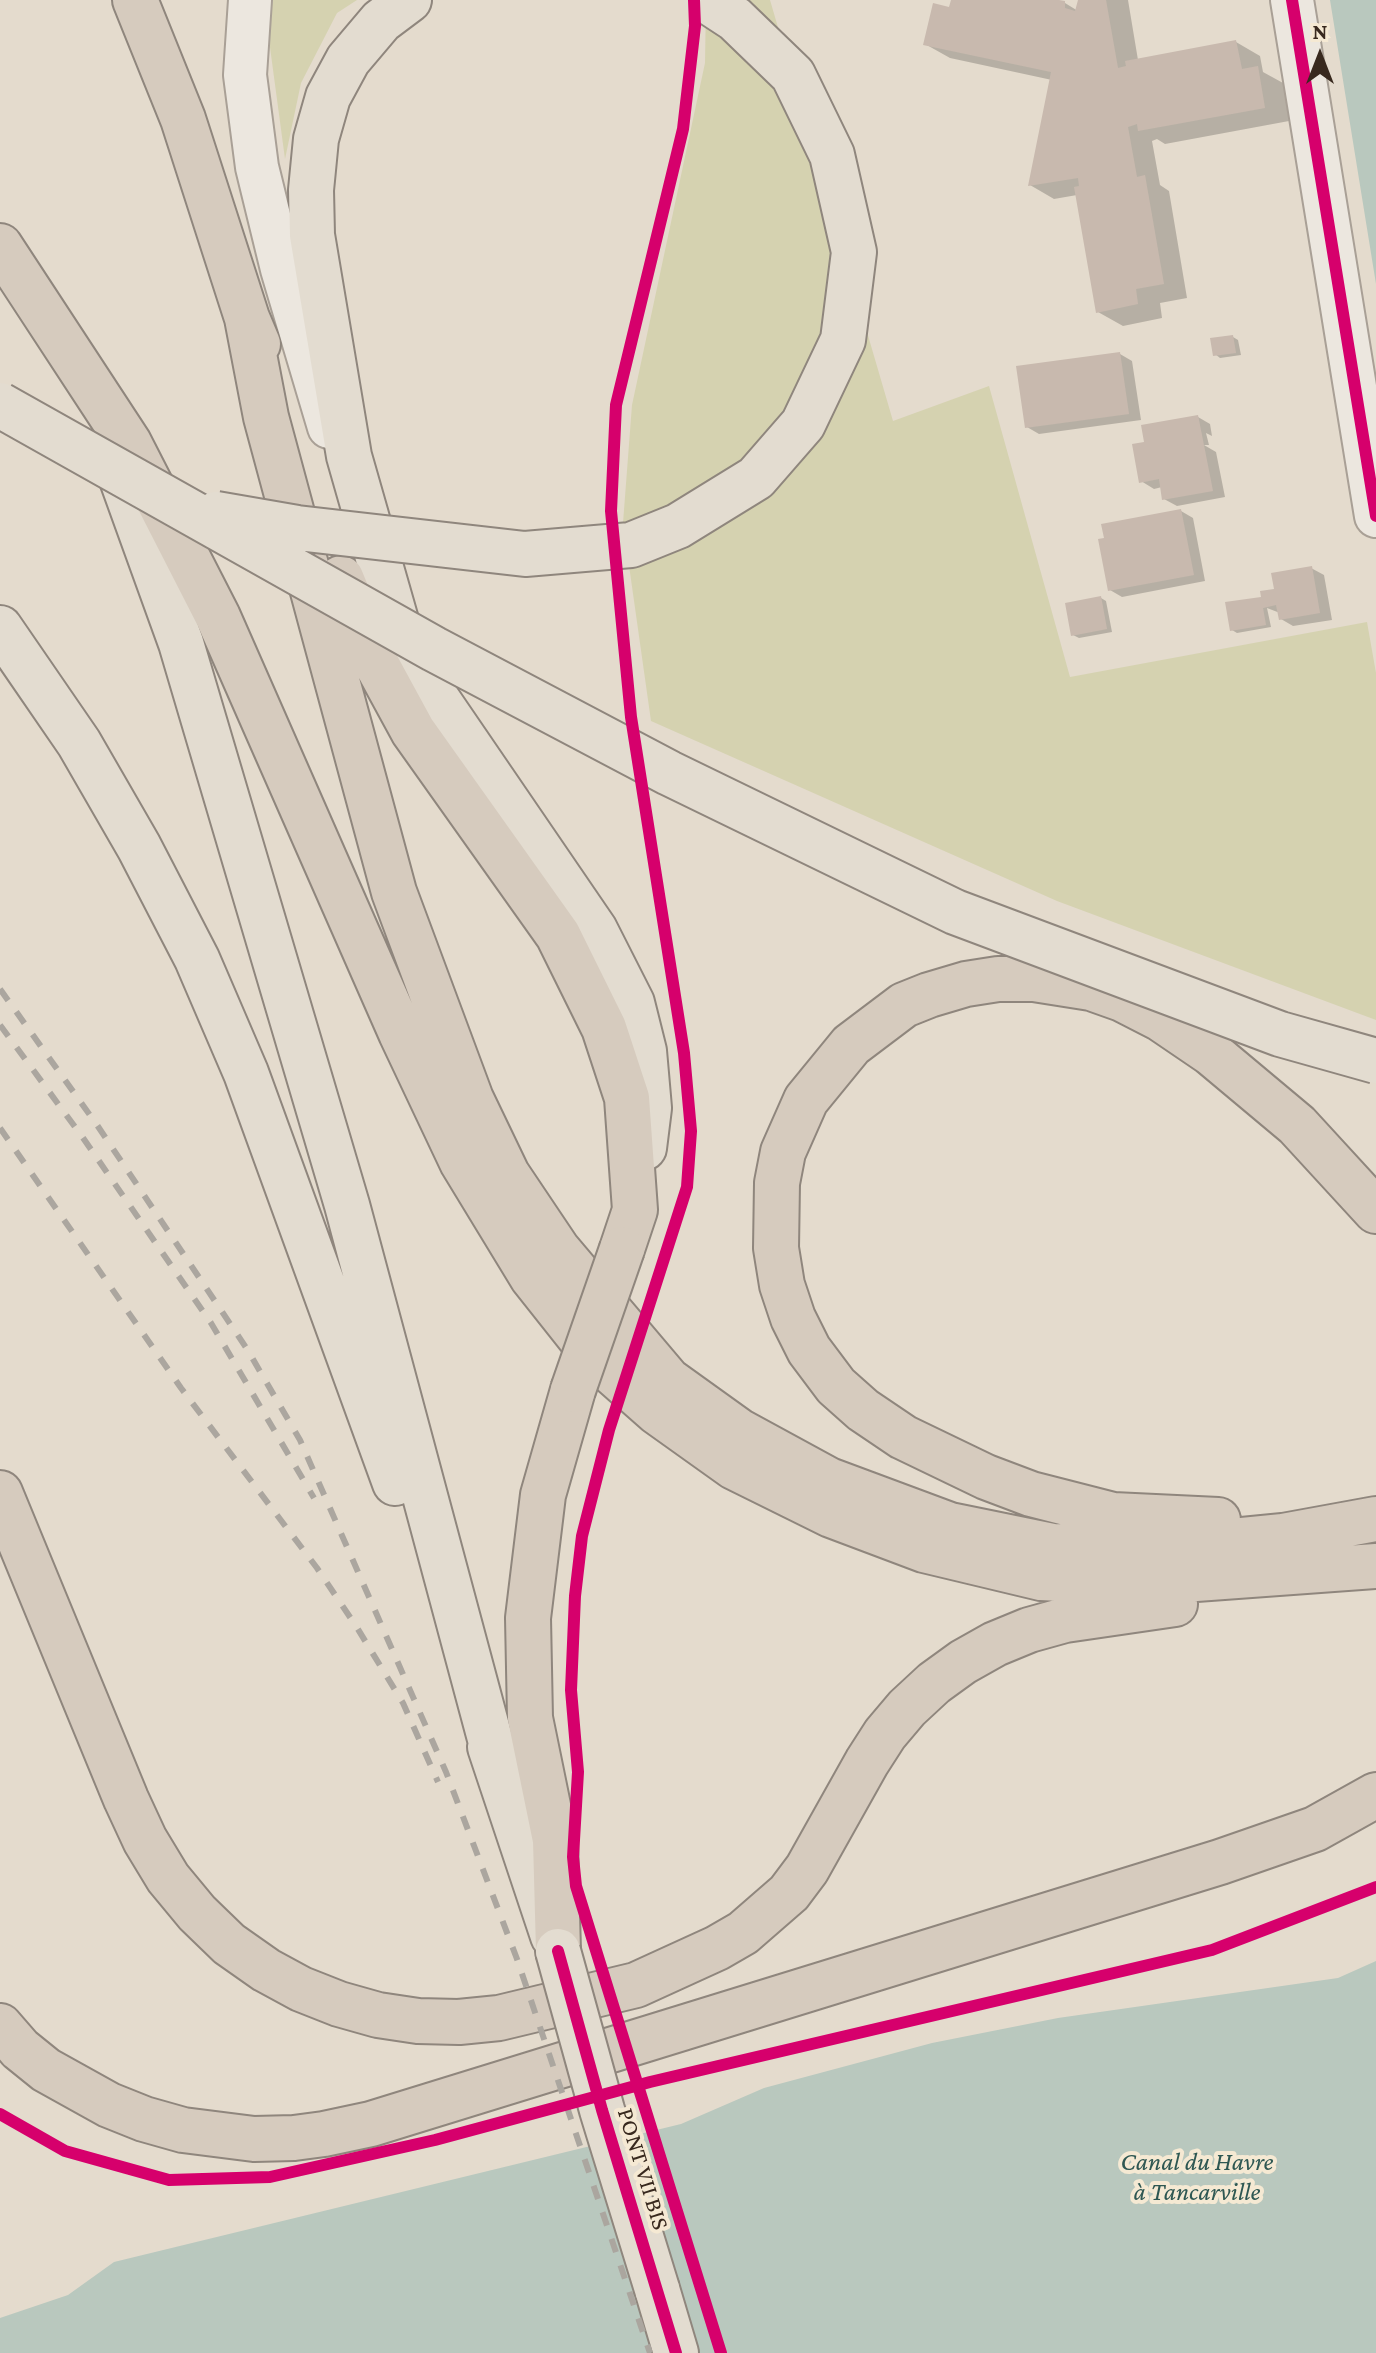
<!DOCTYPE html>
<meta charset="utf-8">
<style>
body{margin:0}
#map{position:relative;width:1376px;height:2353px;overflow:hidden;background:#e4dbcd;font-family:"Crimson Pro",serif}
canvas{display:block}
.north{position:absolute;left:1280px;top:16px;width:80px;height:80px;-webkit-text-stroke:6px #f5e9d3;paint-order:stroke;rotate:0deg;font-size:22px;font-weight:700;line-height:32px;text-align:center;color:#38291e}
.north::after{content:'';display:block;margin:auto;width:28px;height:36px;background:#38291e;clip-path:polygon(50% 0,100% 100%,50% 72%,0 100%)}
</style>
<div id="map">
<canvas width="1376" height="2353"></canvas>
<div class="north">N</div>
</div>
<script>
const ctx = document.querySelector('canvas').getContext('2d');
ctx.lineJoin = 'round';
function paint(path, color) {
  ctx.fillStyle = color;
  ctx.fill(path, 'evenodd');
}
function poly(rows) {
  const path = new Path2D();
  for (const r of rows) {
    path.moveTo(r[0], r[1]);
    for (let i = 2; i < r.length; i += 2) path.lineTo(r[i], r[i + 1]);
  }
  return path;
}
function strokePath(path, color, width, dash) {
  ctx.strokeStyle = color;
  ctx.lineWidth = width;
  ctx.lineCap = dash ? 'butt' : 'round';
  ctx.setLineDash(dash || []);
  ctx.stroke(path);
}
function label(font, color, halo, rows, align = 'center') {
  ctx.font = font + ' "Crimson Pro",serif';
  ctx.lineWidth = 8;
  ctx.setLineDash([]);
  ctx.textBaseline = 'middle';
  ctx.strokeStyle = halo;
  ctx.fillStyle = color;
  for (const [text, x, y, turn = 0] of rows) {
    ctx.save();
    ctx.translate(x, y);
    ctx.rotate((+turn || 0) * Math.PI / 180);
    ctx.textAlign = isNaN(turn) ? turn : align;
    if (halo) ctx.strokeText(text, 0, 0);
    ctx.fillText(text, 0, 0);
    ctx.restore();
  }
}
paint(poly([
 [273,0,357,0,337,13,301,83,285,159,267,25],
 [706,0,770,0,893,421,989,386,1070,677,1367,622,1376,673,1376,1020,1057,901,651,721,623,523,632,405,705,63]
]), '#d5d2b0');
paint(poly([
 [1330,0,1376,0,1376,284],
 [1376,1961,1376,2353,0,2353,0,2318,68,2295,114,2262,681,2124,764,2088,932,2043,1058,2018,1338,1978]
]), '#b9c8be');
paint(poly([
 [953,0,1048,0,1065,3,1078,11,1080,0,1128,0,1138,60,1236,42,1260,56,1263,72,1283,83,1289,121,1165,144,1157,139,1152,141,1160,185,1169,191,1187,298,1160,303,1162,318,1123,326,1098,312,1077,195,1054,199,1030,185,1052,80,950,58,925,44,951,9],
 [1233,337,1238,340,1241,355,1220,358,1215,354],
 [1120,354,1132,361,1141,420,1039,434,1027,427],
 [1198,417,1210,424,1212,436,1206,433,1209,445,1204,445,1216,452,1225,497,1177,506,1164,499,1162,487,1154,489,1141,481,1146,444],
 [1181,511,1193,518,1205,581,1122,597,1110,590],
 [1311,568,1324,575,1332,620,1293,626,1281,619,1280,613,1267,608,1271,627,1237,633,1232,630,1261,599],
 [1101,598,1106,601,1112,632,1079,638,1073,635]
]), '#0003');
paint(poly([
 [951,0,1059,0,1065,1,1065,8,1075,11,1078,0,1106,0,1118,68,1126,66,1125,61,1236,40,1242,69,1258,66,1265,108,1138,131,1137,124,1128,127,1137,177,1145,175,1164,284,1136,289,1138,304,1096,313,1074,187,1079,186,1078,178,1028,186,1051,72,923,45,933,3,949,7],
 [1233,335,1236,353,1213,356,1210,338],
 [1120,352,1129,414,1025,428,1016,366],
 [1198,415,1213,491,1162,500,1159,479,1139,483,1132,444,1144,442,1141,425],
 [1181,509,1194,575,1108,591,1098,539,1104,538,1101,524],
 [1312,566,1320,613,1279,620,1276,605,1263,608,1266,625,1230,631,1225,602,1261,597,1260,591,1274,589,1271,573],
 [1101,596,1107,629,1071,636,1065,603]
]), '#c8b9ae');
const minor = poly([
 [250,0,245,75,257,167,282,269,329,427],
 [1292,0,1376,516]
]);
const major = poly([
 [409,0,381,21,348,60,328,97,316,139,311,190,312,235,349,456,405,652,595,930,632,1003,644,1051,649,1108,644,1148],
 [111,449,181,643,347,1205,500,1776],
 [0,628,79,743,139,847,197,959,246,1073,395,1483],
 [490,1747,553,1936],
 [657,2289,676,2353]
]);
const highway = poly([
 [135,0,183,119,247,318,258,344],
 [0,246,129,443,218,617,401,1033,462,1162,532,1277,597,1359,657,1412,734,1467,831,1515,924,1550,1041,1578,1141,1583,1376,1566],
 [247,318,266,417,394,892,471,1099,507,1174,558,1250,668,1380,739,1431,829,1480,950,1525,1053,1546,1161,1548,1283,1536,1376,1519],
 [341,578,376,663,413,731,558,935,604,1028,627,1098,635,1210,622,1249],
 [0,1493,126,1799,145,1840,168,1878,197,1913,229,1944,266,1970,301,1989,339,2004,378,2015,418,2021,459,2022,499,2018,636,1985,717,1948,743,1933,789,1893,807,1869,867,1762,885,1734,907,1708,934,1683,963,1662,995,1644,1029,1630,1065,1620,1175,1604],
 [1218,1520,1113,1515,1031,1494,986,1477,903,1437,863,1410,836,1386,809,1350,793,1318,782,1285,776,1248,777,1183,783,1152,806,1100,851,1045,904,1005,929,995,966,984,998,979,1034,979,1091,988,1122,999,1161,1019,1211,1053,1297,1125,1376,1211],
 [558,1951,555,1840,530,1718,528,1618,543,1495,573,1390],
 [0,2026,20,2049,46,2070,109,2105,144,2119,183,2130,254,2139,294,2138,324,2134,371,2124,1220,1862,1315,1829,1376,1795]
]);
strokePath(minor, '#a9a096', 46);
strokePath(major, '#8f867d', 48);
strokePath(highway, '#8f867d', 48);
strokePath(minor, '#ece7df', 42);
strokePath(major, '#e3dcd0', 44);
strokePath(highway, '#d6cbbe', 44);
strokePath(poly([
 [0,989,97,1125,247,1349,300,1440,446,1772,517,1959,650,2353],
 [0,1025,81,1135,211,1323,314,1498],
 [0,1128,181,1388,317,1568,356,1626,403,1703,438,1782]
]), '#aba69f', 6, [14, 14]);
const majorBridge = poly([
 [0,405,434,649,669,773,955,912,1280,1034,1376,1061],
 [216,514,297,528,525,554,631,545,678,526,756,478,803,424,843,340,854,252,832,155,793,75,735,19,706,0],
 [558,1951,602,2110,657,2289]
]);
const highwayBridge = poly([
 [573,1390,622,1249]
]);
strokePath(majorBridge, '#8f867d', 48, []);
strokePath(highwayBridge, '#8f867d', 48, []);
strokePath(majorBridge, '#e3dcd0', 44);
strokePath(highwayBridge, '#d6cbbe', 44);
strokePath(poly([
 [694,0,695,26,683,129,616,405,611,511,631,717,684,1053,691,1131,687,1187,609,1430,582,1536,575,1596,571,1690,578,1772,573,1857,576,1886,721,2353],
 [1292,0,1376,516],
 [558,1951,602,2110,676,2353],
 [0,2114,65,2151,169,2180,270,2177,435,2140,650,2082,1212,1950,1376,1887]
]), '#d6006c', 12);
label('24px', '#38291e', '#f5e9d3', [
 ["PONT VII BIS",643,2169,73]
]);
label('italic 26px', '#2e5752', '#f5e9d3', [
 ["Canal du Havre",1197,2162],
 ["à Tancarville",1197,2192]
]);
</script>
